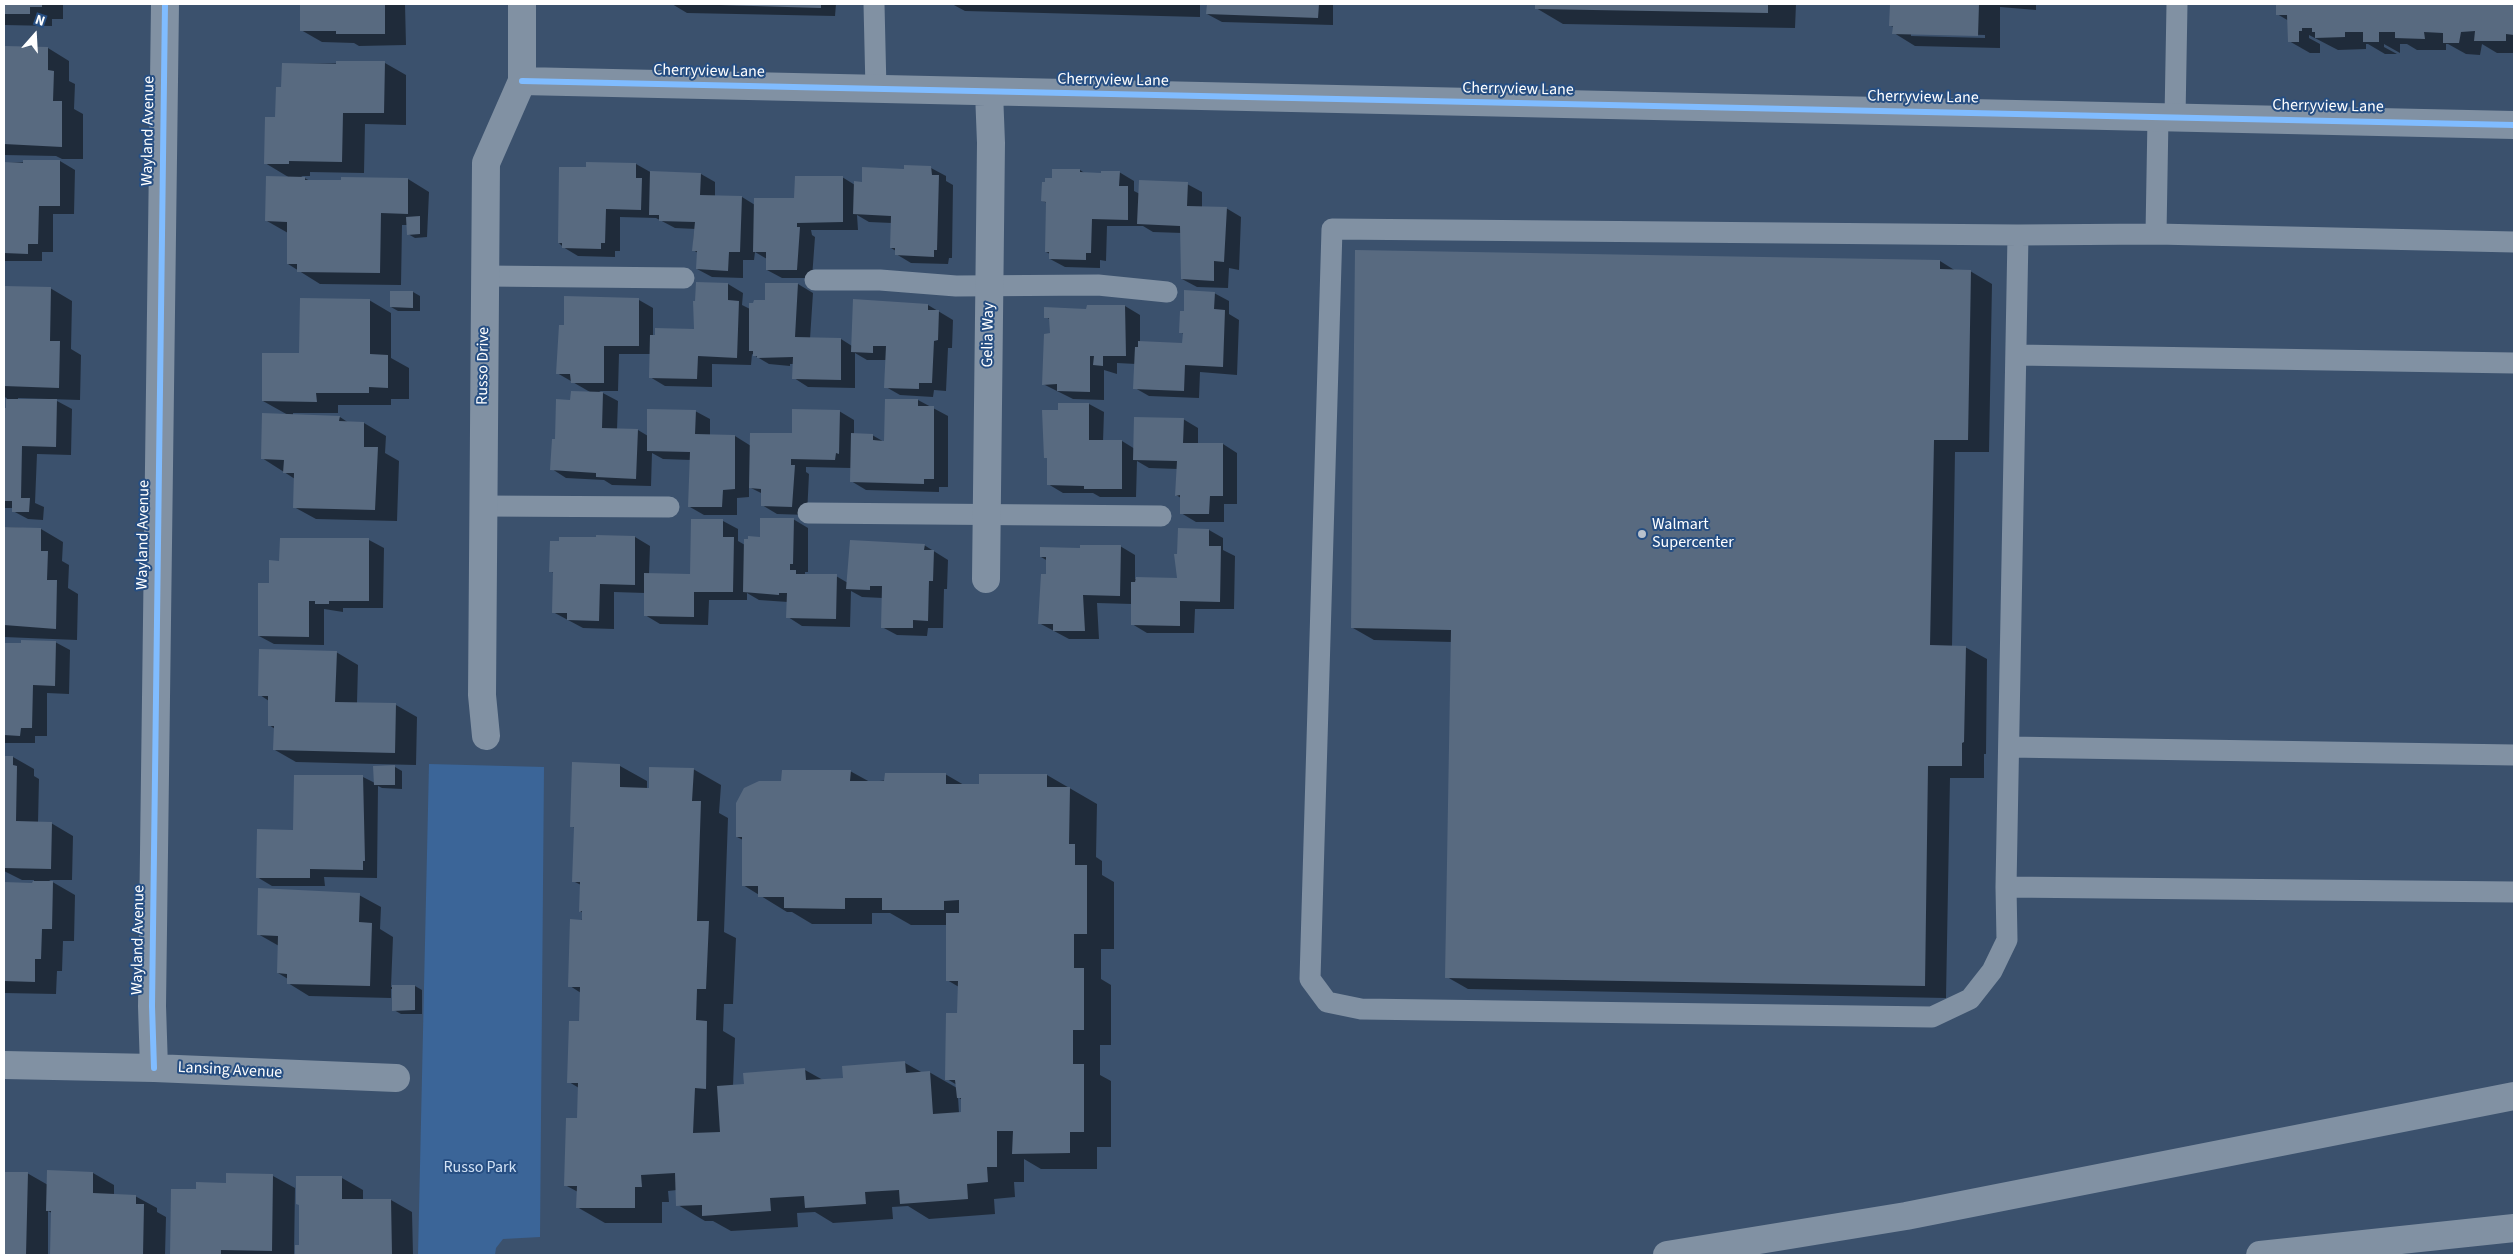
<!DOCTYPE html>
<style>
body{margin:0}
#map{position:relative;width:2518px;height:1259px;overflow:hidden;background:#3b516d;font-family:"Source Sans 3",sans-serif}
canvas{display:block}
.frame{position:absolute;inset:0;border:5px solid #fff;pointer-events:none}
.north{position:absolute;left:10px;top:10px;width:50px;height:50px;-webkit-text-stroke:4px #264e82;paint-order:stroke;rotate:19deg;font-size:14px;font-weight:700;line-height:20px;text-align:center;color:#fff}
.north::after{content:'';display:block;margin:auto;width:18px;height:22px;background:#fff;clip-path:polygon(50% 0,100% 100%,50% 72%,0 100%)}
</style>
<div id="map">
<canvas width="2518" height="1259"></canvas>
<div class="frame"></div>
<div class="north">N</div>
</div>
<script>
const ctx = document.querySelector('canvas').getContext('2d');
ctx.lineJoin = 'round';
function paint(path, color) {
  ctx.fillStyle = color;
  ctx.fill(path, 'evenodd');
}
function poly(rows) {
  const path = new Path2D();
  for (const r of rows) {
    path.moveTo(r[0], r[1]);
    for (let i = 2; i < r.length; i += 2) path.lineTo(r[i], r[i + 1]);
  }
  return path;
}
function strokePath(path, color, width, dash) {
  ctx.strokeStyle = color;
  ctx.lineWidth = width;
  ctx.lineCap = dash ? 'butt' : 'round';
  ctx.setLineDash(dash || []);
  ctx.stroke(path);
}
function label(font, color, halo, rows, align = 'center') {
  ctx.font = font + ' "Source Sans 3",sans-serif';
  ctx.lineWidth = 4;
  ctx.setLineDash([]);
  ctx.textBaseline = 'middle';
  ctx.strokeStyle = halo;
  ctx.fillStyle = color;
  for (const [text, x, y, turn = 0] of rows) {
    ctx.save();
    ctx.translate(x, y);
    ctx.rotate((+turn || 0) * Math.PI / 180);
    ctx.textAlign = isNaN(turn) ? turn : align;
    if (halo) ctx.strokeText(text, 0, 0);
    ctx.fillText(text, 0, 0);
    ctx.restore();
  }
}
paint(poly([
 [429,764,544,767,540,1237,503,1239,496,1248,495,1255,418,1255]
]), '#3b6598');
paint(poly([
 [4,4,63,4,63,19,52,19,52,26,4,25],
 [301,4,405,4,406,45,359,46,354,43,322,42,301,30],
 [672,4,836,4,835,16,687,13],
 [952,4,1200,4,1200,17,965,11],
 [1208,4,1333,4,1333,25,1222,22,1207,14],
 [1536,4,1796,4,1795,28,1563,24,1536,8],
 [1891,4,2036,4,2036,10,2000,7,2000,48,1915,46,1894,33,1894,27,1891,26],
 [1911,33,1985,35,1985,38,1911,36],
 [2277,4,2514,4,2514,53,2497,53,2482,44,2480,55,2466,54,2448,44,2446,44,2446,50,2417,50,2407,44,2400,44,2400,53,2384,44,2384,47,2397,54,2385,54,2368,44,2366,44,2366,49,2338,50,2309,35,2309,38,2320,44,2320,53,2310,53,2289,41,2289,21,2277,14],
 [4,48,48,48,69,61,69,81,75,84,74,109,83,114,83,159,62,159,56,156,4,155],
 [385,63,406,75,406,125,365,124,364,173,310,172,310,176,301,176,310,181,408,179,429,192,427,237,415,238,408,234,408,225,402,225,401,285,320,284,288,264,288,233,267,221,290,178,265,163,282,89,283,64],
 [60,161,75,170,74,214,53,214,53,252,42,252,42,261,4,261,4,163],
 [636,164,652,173,701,174,715,182,715,196,742,197,755,205,796,199,842,177,855,185,905,170,931,168,946,176,946,181,953,185,952,258,949,258,948,264,911,263,896,254,896,251,891,248,892,223,869,222,857,215,858,230,811,230,812,235,815,237,812,278,782,278,767,270,767,259,755,252,754,260,743,260,743,278,712,277,697,269,698,253,693,250,694,232,696,232,696,229,675,228,656,218,620,217,620,251,615,251,615,257,578,256,563,247,559,243,587,168],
 [1080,170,1086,174,1119,172,1134,181,1134,191,1140,194,1187,184,1202,192,1202,208,1226,208,1241,217,1239,270,1229,268,1228,288,1197,287,1182,279,1182,233,1153,232,1143,226,1107,226,1106,261,1100,260,1100,268,1065,267,1050,259,1050,254,1046,252,1047,203,1043,201,1053,179],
 [1940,261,1956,271,1970,271,1992,284,1989,452,1955,452,1952,647,1965,647,1987,659,1986,754,1984,754,1984,778,1950,778,1946,998,1468,989,1447,977,1452,642,1374,640,1353,628],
 [728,284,743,293,742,305,750,309,767,302,766,284,798,284,813,293,810,339,841,339,852,346,854,300,928,305,953,320,952,348,948,348,946,391,934,390,933,397,900,395,886,387,886,360,867,360,855,353,855,388,808,387,794,378,794,364,790,364,790,366,769,364,752,354,751,365,712,364,712,387,665,386,650,377,651,354,619,354,618,391,599,391,618,401,617,430,638,430,648,436,695,411,710,419,710,436,735,436,751,446,793,435,839,411,854,420,854,434,872,435,886,443,918,400,948,416,948,487,939,487,939,492,866,490,851,481,851,468,806,467,806,472,809,474,807,515,777,514,762,505,763,494,749,487,749,497,737,498,737,515,704,515,690,507,691,460,663,459,652,453,651,486,612,485,604,480,566,478,552,469,556,440,572,401,590,392,557,373,565,326,639,300,653,308,653,336,695,330],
 [4,287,50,288,72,301,71,349,81,355,80,400,18,398,18,400,57,401,72,409,71,455,37,454,35,503,44,507,43,520,28,519,13,511,13,508,4,508,4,409,7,409,7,398,4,397],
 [413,292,420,296,420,311,398,311,391,307],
 [1214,293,1229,301,1229,314,1239,320,1237,375,1200,372,1199,398,1149,396,1135,388,1136,364,1117,363,1117,374,1104,370,1104,400,1073,399,1043,384,1051,335,1051,320,1046,317,1125,306,1140,315,1140,342,1183,344,1184,334,1180,332,1185,312],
 [369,300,391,313,391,358,409,368,409,399,391,399,391,405,338,405,338,413,293,413,293,415,340,417,349,423,364,423,386,436,385,453,399,461,397,521,316,519,294,507,295,479,262,458,288,415,263,401,301,355],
 [1089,404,1104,412,1103,442,1122,441,1135,449,1183,419,1198,428,1198,444,1223,444,1237,453,1237,504,1224,504,1224,522,1196,522,1181,513,1181,498,1176,495,1178,469,1149,468,1137,461,1136,497,1100,497,1093,493,1063,493,1048,484,1049,459,1045,457,1059,411],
 [793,519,808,528,808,572,805,572,805,575,836,576,848,583,924,545,948,560,947,589,944,589,943,628,928,628,927,636,897,635,882,627,883,598,862,597,851,591,850,627,802,626,788,617,788,602,759,600,747,593,747,600,709,600,708,625,660,624,645,615,645,593,614,592,614,629,583,628,553,612,554,573,550,571,598,538,597,536,635,537,650,546,649,574,691,575,723,521,738,529,738,541,745,545],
 [4,527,41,529,63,542,62,561,69,565,68,588,78,594,77,640,4,637],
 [1209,530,1223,538,1223,550,1235,556,1234,609,1195,609,1194,633,1147,633,1132,624,1132,604,1097,603,1099,639,1069,639,1039,623,1048,575,1048,561,1041,557,1081,549,1120,546,1135,555,1135,579,1178,580],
 [369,540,384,548,383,608,343,608,343,612,324,609,324,645,274,644,259,636,270,584,280,562],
 [55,642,70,650,69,694,47,693,47,736,35,736,35,743,4,743,4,644],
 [336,652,358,665,357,703,396,705,417,717,416,765,296,762,275,750,275,729,269,725,269,701,260,695],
 [4,757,13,757,34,769,34,776,39,779,38,823,51,823,73,836,72,880,49,880,75,895,74,941,63,941,62,971,57,971,56,994,4,993,4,883,34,884,34,880,22,880,4,871],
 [620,766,647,781,647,793,693,769,721,785,719,813,728,818,724,932,736,938,733,1004,724,1004,723,1031,735,1038,733,1086,745,1086,805,1070,823,1080,845,1079,844,1067,905,1063,923,1073,929,1072,957,1088,957,1085,947,1079,958,1014,959,987,947,980,947,925,911,925,890,913,872,913,872,924,812,924,792,912,787,912,743,885,743,840,737,837,783,783,850,771,870,782,945,774,964,785,981,785,980,775,1047,775,1097,804,1096,857,1102,861,1102,875,1114,882,1114,949,1101,949,1101,979,1111,985,1111,1045,1100,1045,1100,1075,1111,1081,1111,1147,1097,1147,1097,1169,1041,1169,1024,1159,1024,1182,1014,1182,1015,1197,994,1199,995,1214,929,1219,908,1206,892,1207,893,1219,833,1223,815,1212,797,1213,798,1227,731,1231,713,1221,705,1221,678,1205,677,1190,668,1191,669,1202,662,1202,662,1223,605,1223,577,1207,578,1192,565,1185,578,1119,579,1088,569,1082,580,1022,581,993,570,986,583,913,580,911,581,885,573,881,575,828,571,826],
 [958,1097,962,1100,962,1113,959,1113],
 [395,767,402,771,402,789,382,788,378,786,377,878,324,877,325,886,272,886,257,877,295,831,295,776,363,777,375,783],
 [359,895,381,907,380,929,393,937,391,987,415,986,422,990,422,1014,401,1014,394,1010,393,989,391,989,391,998,309,996,288,983,288,979,278,973,279,946,258,934],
 [4,1173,27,1173,48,1185,93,1173,114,1185,114,1195,135,1196,157,1208,157,1212,166,1217,165,1255,51,1255,52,1213,48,1211,48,1255,4,1255],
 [228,1175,273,1176,295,1188,294,1255,171,1255,172,1190,197,1191,227,1185],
 [342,1178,363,1190,363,1200,391,1200,412,1212,413,1255,297,1255,297,1246,300,1246]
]), '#0007');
paint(poly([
 [4,4,42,4,42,7,30,7,30,14,4,14],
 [300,4,385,4,385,34,336,34,336,31,300,31],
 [686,4,821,4,821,8],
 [1207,4,1319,4,1318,18,1206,14],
 [1535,4,1768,4,1768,13,1535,9],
 [1890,4,1979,4,1978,36,1892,34,1893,26,1889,26],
 [2276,4,2514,4,2514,35,2506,34,2506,41,2474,41,2475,31,2461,32,2459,43,2443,43,2443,33,2424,32,2425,39,2395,38,2395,32,2379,32,2379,42,2363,42,2363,32,2345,32,2345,37,2315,38,2315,32,2312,32,2312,28,2302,28,2302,31,2299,31,2299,42,2288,42,2287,15,2276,15],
 [4,46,48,47,48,70,54,71,53,101,62,101,62,147,4,144],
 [336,61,385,61,384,113,343,113,342,162,289,161,289,164,264,164,265,117,275,117,276,87,281,87,282,63,336,64],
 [23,160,60,160,60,206,39,206,38,244,28,244,28,254,4,253,4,162,23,163],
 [586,162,636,163,636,178,642,178,641,210,606,209,605,243,601,243,601,249,562,248,562,243,558,243,559,167,586,167],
 [904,165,931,166,932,175,939,175,937,250,934,250,934,257,895,255,895,248,890,248,891,216,853,214,854,181,862,182,862,167,904,169],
 [1052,169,1080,169,1080,172,1101,173,1101,171,1120,171,1119,186,1128,186,1128,220,1092,219,1091,253,1086,253,1086,260,1049,259,1049,252,1045,252,1046,202,1041,201,1042,182,1045,182,1045,178,1052,178],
 [650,171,701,173,700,195,742,196,740,252,729,252,728,271,696,269,697,251,692,251,695,222,659,221,659,215,649,215],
 [266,176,305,177,305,180,341,180,341,177,408,178,408,214,381,213,380,273,297,272,297,264,287,264,287,222,265,221],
 [795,176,843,176,843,222,797,223,797,227,800,227,797,270,766,270,766,252,753,252,754,198,794,198],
 [1139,180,1188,182,1187,206,1227,207,1224,262,1214,261,1214,281,1181,279,1180,226,1137,224],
 [420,216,420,234,407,235,406,217],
 [1355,250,1940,260,1940,269,1971,270,1968,440,1934,440,1930,645,1966,646,1964,742,1962,743,1962,766,1928,766,1925,986,1445,978,1451,630,1351,628],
 [696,282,728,283,728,300,739,301,737,358,698,356,697,379,649,378,650,335,655,335,655,328,694,329,693,301,695,301],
 [765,283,798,283,795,337,841,338,841,380,792,379,793,357,757,358,757,356,753,356,753,351,749,351,749,303,753,303,754,300,765,300],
 [4,286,51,287,50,341,60,341,59,388,4,386],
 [1184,290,1215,292,1214,309,1225,310,1223,367,1185,365,1184,391,1133,389,1135,347,1138,347,1138,341,1182,343,1183,333,1179,333,1180,311,1184,311],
 [390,291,413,291,413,308,390,307],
 [564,296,639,298,639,346,604,346,604,383,571,383,570,374,556,374,559,325,564,325],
 [300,298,370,299,370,354,388,355,388,388,369,387,369,393,316,393,317,402,262,401,262,353,299,353],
 [853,299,928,304,928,310,939,310,938,340,934,341,932,383,919,383,919,389,884,388,886,346,873,346,873,353,851,352],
 [1087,305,1125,305,1126,356,1103,356,1103,366,1093,365,1094,356,1090,356,1090,392,1057,391,1057,384,1042,385,1044,334,1050,333,1049,318,1044,318,1044,307,1086,309],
 [571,391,603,392,602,428,638,429,636,479,596,477,596,473,550,470,552,439,555,439,556,399,570,400],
 [6,399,57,399,56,447,22,446,21,498,30,498,29,512,12,512,12,501,4,501,4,408,6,408],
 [885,399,918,399,918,406,934,406,934,479,924,479,924,484,850,482,851,433,873,434,873,440,884,441],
 [1058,403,1089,403,1089,440,1122,440,1122,489,1084,489,1084,486,1047,485,1047,458,1044,458,1042,410,1058,410],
 [647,409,696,410,695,434,735,435,735,489,723,490,722,507,688,507,690,452,647,451],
 [792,409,840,410,839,454,836,453,835,460,791,459,791,465,795,465,792,507,761,506,761,489,749,488,750,433,792,433],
 [262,413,340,416,339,421,364,422,364,447,378,447,375,510,293,508,294,473,283,473,284,460,261,459],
 [1134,417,1184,418,1183,443,1223,443,1223,496,1210,496,1209,514,1180,514,1180,495,1175,496,1177,461,1133,460],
 [760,518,794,518,793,564,790,564,790,570,796,570,796,574,837,574,836,619,786,618,787,593,779,593,779,595,743,592,744,539,748,539,748,536,760,537],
 [691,519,723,519,723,537,734,537,733,592,694,592,694,617,644,616,644,573,690,574],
 [4,527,41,528,41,551,48,551,47,580,57,580,56,629,4,625],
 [1178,528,1209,529,1209,546,1221,546,1220,602,1180,601,1180,626,1131,625,1131,582,1135,582,1136,577,1177,578,1174,554,1177,554],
 [596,535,635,536,635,585,600,584,599,621,567,620,567,613,552,613,553,572,549,572,550,541,559,541,559,537,596,537],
 [280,538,369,538,369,601,329,601,329,604,315,604,315,601,309,601,309,637,258,636,258,583,269,583,269,560,279,561],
 [850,540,925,544,924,550,934,550,933,581,929,581,928,621,913,620,913,628,881,628,882,586,870,586,870,590,846,589],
 [1080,545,1121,545,1120,596,1083,595,1085,631,1053,631,1053,624,1038,624,1041,574,1046,574,1046,557,1040,557,1040,547,1080,548],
 [21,640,56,641,55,686,33,685,32,728,21,728,20,736,4,735,4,643,21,643],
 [259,649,337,651,335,702,396,703,395,753,273,750,274,726,268,726,268,696,258,696],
 [4,756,13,756,13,765,17,766,16,821,52,822,51,869,4,868],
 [572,762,620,764,620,787,649,788,649,767,694,768,692,801,701,801,697,921,709,921,706,989,697,989,696,1020,707,1021,706,1089,695,1088,693,1133,720,1132,717,1086,744,1084,743,1073,805,1068,806,1080,843,1078,842,1066,905,1061,906,1073,930,1071,933,1114,961,1112,961,1098,957,1098,955,1080,945,1080,946,1013,957,1013,958,981,946,981,946,913,959,913,959,900,944,901,944,910,882,910,882,898,845,898,845,909,784,908,784,897,758,897,758,886,742,886,742,837,736,837,736,803,744,788,759,781,781,781,782,770,851,770,850,781,884,781,885,773,946,773,946,784,979,784,979,774,1047,774,1047,787,1070,787,1069,844,1075,844,1075,865,1087,865,1087,934,1074,934,1074,968,1084,968,1084,1030,1073,1030,1073,1064,1084,1064,1084,1132,1070,1132,1070,1153,1012,1154,1013,1131,997,1131,997,1167,987,1167,988,1182,967,1184,968,1199,900,1204,899,1190,865,1192,866,1204,805,1208,804,1196,770,1198,771,1211,702,1216,702,1205,676,1206,675,1173,641,1175,642,1187,635,1187,635,1208,576,1208,577,1186,564,1186,566,1118,577,1118,578,1083,567,1083,569,1021,579,1021,580,987,568,987,570,919,582,920,582,911,579,912,580,882,572,882,574,827,570,827],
 [395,765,395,785,374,785,373,766],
 [294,775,363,775,365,861,363,861,363,870,310,869,310,878,256,878,257,829,293,830],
 [33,881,53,881,52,929,42,929,41,959,35,959,35,982,4,981,4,882,32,883],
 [258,888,360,893,359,922,372,923,370,986,287,984,287,974,277,973,278,936,257,935],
 [392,985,415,985,415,1010,392,1011],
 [47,1170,93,1172,93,1193,136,1195,136,1204,144,1204,143,1255,50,1255,51,1211,46,1211],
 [4,1172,28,1172,26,1255,4,1255],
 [226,1173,273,1174,272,1251,221,1250,221,1255,170,1255,171,1189,196,1189,196,1182,226,1183],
 [296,1176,342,1176,342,1199,391,1199,392,1255,295,1255,295,1245,299,1245,299,1205,296,1204]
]), '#586a80');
strokePath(poly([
 [874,4,876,90],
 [2175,118,2177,4],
 [2156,234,2158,117],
 [2514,242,2156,234,2018,235,2006,887,2514,892],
 [486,276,684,278],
 [815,280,880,280,956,286,1098,285,1167,292],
 [2017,355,2514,363],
 [482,506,669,507],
 [808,513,1161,516],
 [2009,747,2514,755],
 [2006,887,2007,940,1992,971,1970,999,1932,1017,1361,1009,1327,1002,1310,979,1332,229,2018,235]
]), '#8191a3', 21);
strokePath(poly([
 [522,81,2514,125],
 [986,579,991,143,989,92],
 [486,736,482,695,486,163,522,81,522,4],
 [4,1065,154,1068,396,1078],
 [154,1068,152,1006,165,4]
]), '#8191a3', 28);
strokePath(poly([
 [1667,1255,1906,1216,2514,1096],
 [2260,1255,2514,1228]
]), '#8191a3', 28);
strokePath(poly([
 [522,81,2514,125],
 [154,1068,152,1006,165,4]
]), '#80bcff', 6);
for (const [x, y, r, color] of [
 [1642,534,5,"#bac2cc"]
]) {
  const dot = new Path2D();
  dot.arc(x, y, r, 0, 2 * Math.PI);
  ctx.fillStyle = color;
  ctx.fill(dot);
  strokePath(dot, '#264e82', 2);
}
label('16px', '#fff', '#264e82', [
 ["Cherryview Lane",709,72,1],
 ["Cherryview Lane",1113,81,1],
 ["Cherryview Lane",1518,90,1],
 ["Cherryview Lane",1923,98,1],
 ["Cherryview Lane",2328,107,1],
 ["Wayland Avenue",149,131,-89],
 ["Gelia Way",989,335,-89],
 ["Russo Drive",484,366,-89],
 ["Wayland Avenue",144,535,-89],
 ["Wayland Avenue",139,940,-89],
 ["Lansing Avenue",230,1071,3]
]);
label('16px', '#fff', '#264e82', [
 ["Walmart",1652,525],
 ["Supercenter",1652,543]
], 'left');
label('16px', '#d2e2f5', '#264e82', [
 ["Russo Park",480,1168]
]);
</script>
